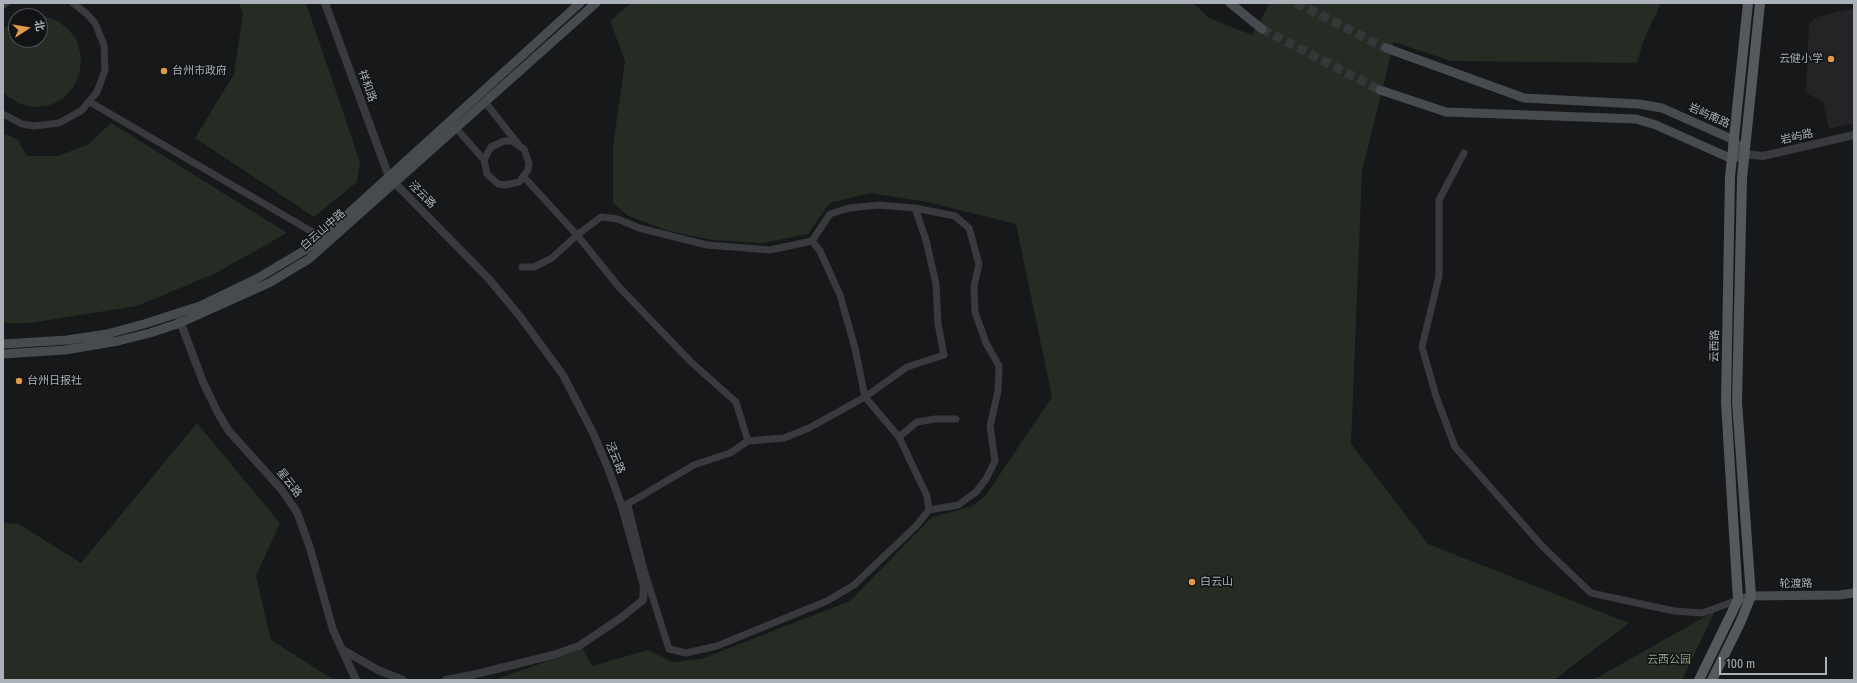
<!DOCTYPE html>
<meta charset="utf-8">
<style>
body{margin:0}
#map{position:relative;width:1857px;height:683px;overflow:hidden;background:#171819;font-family:"Fira Sans Condensed","Noto Sans SC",sans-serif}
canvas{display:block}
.frame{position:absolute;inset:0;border:4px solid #abb1b8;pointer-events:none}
.north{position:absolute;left:8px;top:8px;width:40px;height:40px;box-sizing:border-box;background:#121314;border:1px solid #4f5256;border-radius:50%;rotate:78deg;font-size:11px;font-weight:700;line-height:16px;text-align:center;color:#abb1b8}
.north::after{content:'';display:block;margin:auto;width:14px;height:18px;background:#e29a46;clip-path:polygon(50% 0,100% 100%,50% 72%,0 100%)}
.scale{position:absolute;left:1719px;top:657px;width:108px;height:18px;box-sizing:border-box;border:2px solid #abb1b8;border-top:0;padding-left:5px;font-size:12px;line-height:14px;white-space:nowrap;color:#abb1b8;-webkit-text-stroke:3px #121314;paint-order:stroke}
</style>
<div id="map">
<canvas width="1857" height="683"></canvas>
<div class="frame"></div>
<div class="north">北</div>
<div class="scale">100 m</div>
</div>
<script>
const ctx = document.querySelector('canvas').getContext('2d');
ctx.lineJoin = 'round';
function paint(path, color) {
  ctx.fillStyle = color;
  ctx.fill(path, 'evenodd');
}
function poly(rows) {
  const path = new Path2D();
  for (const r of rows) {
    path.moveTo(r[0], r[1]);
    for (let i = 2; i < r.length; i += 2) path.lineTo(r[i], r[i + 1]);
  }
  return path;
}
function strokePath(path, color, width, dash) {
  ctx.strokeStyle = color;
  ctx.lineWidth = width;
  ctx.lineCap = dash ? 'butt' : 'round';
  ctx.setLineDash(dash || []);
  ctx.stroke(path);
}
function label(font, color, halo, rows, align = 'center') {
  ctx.font = font + ' "Fira Sans Condensed","Noto Sans SC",sans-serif';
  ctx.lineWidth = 3;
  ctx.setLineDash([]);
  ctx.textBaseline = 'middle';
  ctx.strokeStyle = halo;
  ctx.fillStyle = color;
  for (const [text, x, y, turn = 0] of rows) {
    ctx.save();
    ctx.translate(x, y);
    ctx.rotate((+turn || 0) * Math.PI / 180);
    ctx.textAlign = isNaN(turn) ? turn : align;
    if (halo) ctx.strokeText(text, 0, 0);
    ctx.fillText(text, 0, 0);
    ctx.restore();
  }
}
paint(poly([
 [1854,8,1854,123,1829,129,1823,102,1806,93,1809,24,1817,17]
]), '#242426');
paint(poly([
 [239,3,306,3,360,162,357,182,314,217,195,138,234,74,243,14],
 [631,3,1193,3,1209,18,1252,35,1270,3,1661,3,1643,42,1637,63,1451,61,1394,42,1362,171,1351,444,1428,544,1629,623,1554,680,493,680,583,649,592,666,648,650,673,662,701,659,850,601,932,517,973,506,986,495,1052,397,1016,224,927,202,870,193,830,203,808,234,763,243,712,240,669,231,628,216,613,203,613,146,625,61,610,21],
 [31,15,45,16,58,21,69,30,77,41,81,56,80,72,74,86,64,98,50,105,35,107,20,104,3,93,3,29,16,20,16,40,40,40,40,16,28,16],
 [111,123,287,233,214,274,137,306,30,323,3,323,3,133,18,140,27,156,58,156,89,144],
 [197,423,280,523,256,576,271,640,334,680,3,680,3,523,19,524,81,563],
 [1715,611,1682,680,1593,680]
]), '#242c24');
strokePath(poly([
 [1296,3,1386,48],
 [1262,29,1380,90]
]), '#353739', 9, [9, 4.5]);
strokePath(poly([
 [3,5,6,3],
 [90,102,321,237],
 [485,102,518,144],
 [3,114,22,124,34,126,59,123,81,111,97,92,105,70,104,45,95,23,87,14,73,3],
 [456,128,484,160,487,174,498,184,505,185,519,182,528,170,529,163,524,149,512,141,504,141,491,147,484,160],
 [1464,153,1439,200,1439,276,1422,347,1436,396,1455,447,1543,547,1591,593,1674,611,1702,613,1738,600],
 [524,177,577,235,619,287,691,362,736,402,748,441],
 [812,241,820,251,840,295,855,348,865,397,899,437,927,496,929,510],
 [522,267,534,267,552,258,577,235,601,217,618,219,639,228,707,245,770,250,812,241,830,214,849,208,879,205,915,208,955,216,969,228,979,264,974,286,975,312,986,343,999,366,998,391,990,426,995,461,986,479,976,492,958,505,929,510,916,526,854,585,827,601,717,646,686,653,669,649,644,570,628,505],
 [899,437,917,422,935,419,956,419],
 [624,506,694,465,730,453,748,441,784,438,809,428,865,397,907,367,944,355,938,324,936,284,926,240,915,208]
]), '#393a3e', 7);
strokePath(poly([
 [325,3,389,177,489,279,522,319,563,375,593,433,608,468,622,507,644,586,643,600,622,617,579,646,553,655,472,675,446,680],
 [1744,154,1763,156,1854,135],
 [177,313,203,382,217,411,228,430,281,489,297,512,310,548,333,630,356,680],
 [343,650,378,670,403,680]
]), '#393a3e', 8);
strokePath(poly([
 [1230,3,1262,29],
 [1380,90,1446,112,1636,119,1656,125,1732,159,1744,154,1734,140,1662,108,1639,104,1524,98,1386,48],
 [3,344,67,340,107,334,144,324,200,306,258,278,305,250,339,222,580,3],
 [3,354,65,350,118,341,150,333,180,323,269,283,309,259,596,3],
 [1738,600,1751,596,1839,595,1854,593]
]), '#474a4e', 9);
strokePath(poly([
 [1699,680,1738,600,1726,402,1730,177,1748,3],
 [1712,680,1741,621,1751,596,1737,402,1742,178,1760,3]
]), '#55585d', 10);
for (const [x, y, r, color] of [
 [1831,59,4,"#e29a46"],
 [164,71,4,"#e29a46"],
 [19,381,4,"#e29a46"],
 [1192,582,4,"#e29a46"]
]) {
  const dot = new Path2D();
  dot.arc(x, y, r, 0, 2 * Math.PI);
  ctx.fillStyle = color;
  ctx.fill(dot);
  strokePath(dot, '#121314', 1.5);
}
label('11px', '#abb1b8', '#121314', [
 ["云健小学",1823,59,"right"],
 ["台州市政府",172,71],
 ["台州日报社",27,381],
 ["白云山",1200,582]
], 'left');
label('11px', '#abb1b8', '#121314', [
 ["祥和路",367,86,70],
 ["岩屿南路",1709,116,24],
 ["岩屿路",1797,137,-13],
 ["泾云路",422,195,45],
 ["白云山中路",323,230,-41],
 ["云西路",1715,346,-89],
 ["泾云路",615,458,68],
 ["星云路",289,483,52],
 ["轮渡路",1796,584,-1]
]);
label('11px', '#86a184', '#121314', [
 ["云西公园",1669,660]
]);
</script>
